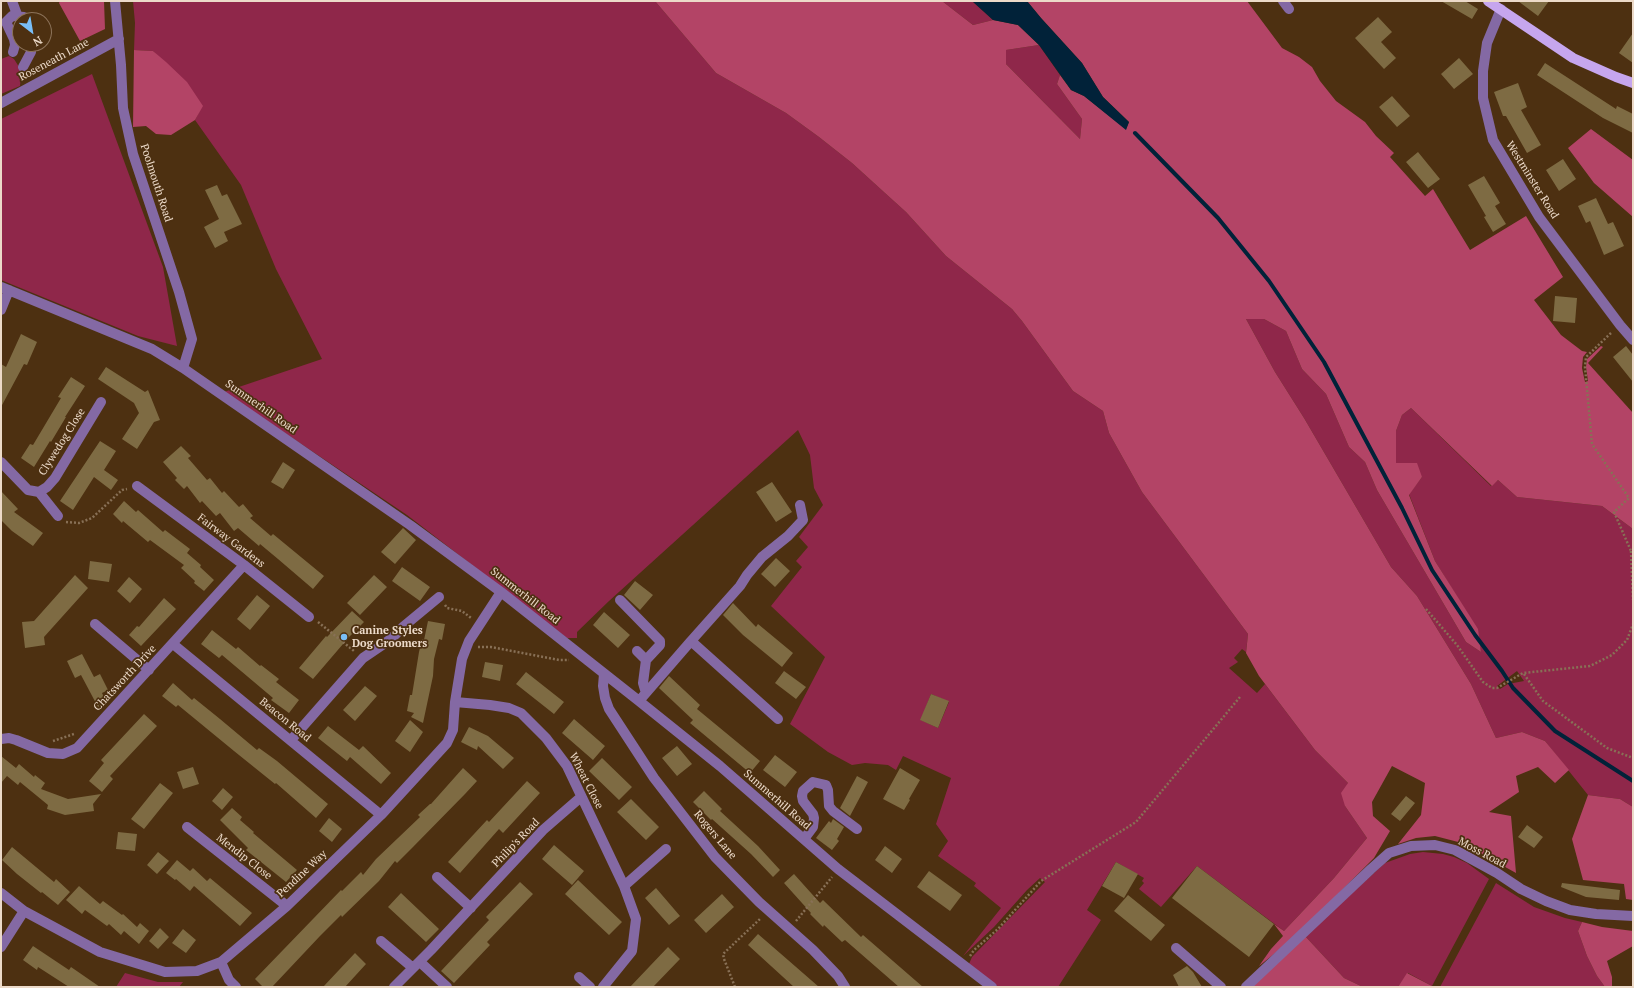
<!DOCTYPE html>
<style>
body{margin:0}
#map{position:relative;width:1634px;height:988px;overflow:hidden;background:#4d3011;font-family:"PT Serif",serif}
canvas{display:block}
.frame{position:absolute;inset:0;border:2px solid #ecdac9;pointer-events:none}
.north{position:absolute;left:12px;top:12px;width:40px;height:40px;box-sizing:border-box;background:#4d3011;border:1px solid #8d745b;border-radius:50%;rotate:149deg;font-size:11px;font-weight:700;line-height:16px;text-align:center;color:#ecdac9}
.north::after{content:'';display:block;margin:auto;width:14px;height:18px;background:#79bff8;clip-path:polygon(50% 0,100% 100%,50% 72%,0 100%)}
</style>
<div id="map">
<canvas width="1634" height="988"></canvas>
<div class="frame"></div>
<div class="north">N</div>
</div>
<script>
const ctx = document.querySelector('canvas').getContext('2d');
ctx.lineJoin = 'round';
function paint(path, color) {
  ctx.fillStyle = color;
  ctx.fill(path, 'evenodd');
}
function poly(rows) {
  const path = new Path2D();
  for (const r of rows) {
    path.moveTo(r[0], r[1]);
    for (let i = 2; i < r.length; i += 2) path.lineTo(r[i], r[i + 1]);
  }
  return path;
}
function strokePath(path, color, width, dash) {
  ctx.strokeStyle = color;
  ctx.lineWidth = width;
  ctx.lineCap = dash ? 'butt' : 'round';
  ctx.setLineDash(dash || []);
  ctx.stroke(path);
}
function label(font, color, halo, rows, align = 'center') {
  ctx.font = font + ' "PT Serif",serif';
  ctx.lineWidth = 3.5;
  ctx.setLineDash([]);
  ctx.textBaseline = 'middle';
  ctx.strokeStyle = halo;
  ctx.fillStyle = color;
  for (const [text, x, y, turn = 0] of rows) {
    ctx.save();
    ctx.translate(x, y);
    ctx.rotate((+turn || 0) * Math.PI / 180);
    ctx.textAlign = isNaN(turn) ? turn : align;
    if (halo) ctx.strokeText(text, 0, 0);
    ctx.fillText(text, 0, 0);
    ctx.restore();
  }
}
paint(poly([
 [133,1,655,1,716,73,786,113,819,137,852,163,885,193,906,212,946,256,1012,309,1022,321,1073,391,1103,411,1109,433,1142,492,1248,634,1246,652,1242,649,1234,658,1238,662,1229,668,1257,693,1265,684,1315,750,1348,783,1345,806,1367,838,1334,878,1284,931,1197,866,1161,907,1139,889,1144,883,1142,881,1144,878,1116,862,1087,910,1101,920,1058,987,998,987,969,964,972,957,1045,882,1040,878,1027,890,994,927,963,956,1001,908,974,886,976,883,938,856,948,841,936,824,951,778,903,756,896,770,888,765,865,763,852,765,828,752,790,724,825,657,771,606,802,567,796,561,808,547,799,537,823,505,814,488,810,455,798,430,609,601,577,632,577,638,567,638,407,515,224,392,322,359,276,269,241,185,195,120,202,106,153,51,134,50,135,23],
 [931,694,949,702,938,728,921,720],
 [942,1,972,1,993,20,973,25],
 [1039,45,1060,75,1057,84,1082,119,1080,139,1006,64,1006,50],
 [9,56,14,59,21,70,19,72,21,76,20,86,1,94,1,59],
 [92,74,163,267,177,346,138,336,1,280,1,119],
 [1246,319,1264,319,1286,331,1302,369,1326,394,1349,447,1365,462,1377,490,1466,642,1481,652,1477,629,1435,561,1409,494,1422,477,1396,463,1396,431,1402,415,1411,408,1491,486,1498,480,1517,497,1602,506,1633,529,1633,807,1620,799,1588,795,1545,741,1522,732,1496,738,1471,684,1417,596,1391,567,1304,418,1275,372],
 [1517,671,1524,681,1508,684,1500,689,1497,686],
 [1423,852,1443,854,1454,857,1467,863,1489,879,1432,986,1408,973,1398,987,1363,987,1344,978,1305,936,1385,863,1410,854],
 [1496,883,1534,907,1565,918,1582,922,1578,931,1587,956,1597,976,1605,987,1440,987],
 [125,973,158,982,183,982,179,987,116,987]
]), '#8f274a');
paint(poly([
 [60,1,104,1,105,29,80,41,59,3],
 [655,1,942,1,973,25,993,20,1018,25,1039,45,1006,50,1006,64,1080,139,1082,119,1057,84,1060,75,1071,90,1084,96,1126,129,1129,122,1103,97,1082,63,1041,18,1027,1,1247,1,1282,48,1299,57,1312,67,1320,81,1336,101,1365,122,1376,136,1394,153,1390,157,1425,196,1433,189,1470,250,1526,216,1563,277,1534,300,1561,335,1582,351,1587,352,1583,357,1582,368,1585,382,1588,381,1586,367,1587,359,1601,346,1603,347,1588,363,1633,413,1633,529,1602,506,1517,497,1498,480,1492,486,1411,408,1402,415,1396,431,1396,463,1417,463,1422,477,1409,495,1435,561,1478,629,1481,652,1466,642,1377,490,1365,462,1349,447,1326,394,1302,369,1286,331,1264,319,1246,319,1275,372,1304,418,1391,567,1417,596,1471,684,1496,738,1522,732,1545,741,1569,770,1555,783,1538,767,1516,776,1519,792,1489,812,1511,816,1516,873,1462,843,1435,836,1416,838,1398,844,1421,815,1425,783,1392,766,1372,802,1373,816,1390,831,1374,858,1294,938,1259,966,1271,949,1283,936,1274,924,1284,931,1334,878,1367,838,1345,806,1341,793,1348,783,1315,750,1259,676,1246,653,1248,634,1142,492,1109,433,1103,411,1073,391,1022,321,1012,309,946,256,906,212,885,193,852,163,819,137,786,113,716,73],
 [134,50,153,51,166,62,187,82,203,106,195,120,171,135,156,134,146,126,133,127],
 [1591,129,1633,160,1633,217,1594,183,1568,148],
 [1588,795,1620,799,1633,807,1633,900,1626,899,1624,884,1583,880,1572,839],
 [1582,922,1602,927,1633,931,1633,946,1607,961,1612,977,1612,986,1605,987,1597,976,1587,956,1578,931],
 [1305,936,1344,978,1363,987,1252,987],
 [1407,973,1432,986,1431,987,1398,987]
]), '#b34466');
paint(poly([
 [972,1,1027,1,1041,18,1082,63,1103,97,1129,122,1126,130,1084,96,1071,90,1039,45,1018,25,993,20]
]), '#012239');
strokePath(poly([
 [1135,133,1218,218,1269,281,1324,362,1402,508,1432,570,1475,635,1502,671,1513,688,1555,731,1633,781]
]), '#012239', 4);
paint(poly([
 [1441,1,1465,1,1478,9,1472,19],
 [1518,1,1549,1,1538,16],
 [1378,17,1392,32,1381,42,1396,58,1384,69,1355,38],
 [1633,33,1633,63,1619,53],
 [1459,58,1473,74,1454,89,1441,74],
 [1545,63,1616,109,1617,106,1633,114,1633,133,1603,118,1537,75],
 [1518,83,1527,107,1521,110,1541,145,1527,153,1506,116,1503,116,1494,92],
 [1392,96,1410,116,1397,127,1379,107],
 [1418,152,1440,179,1428,188,1406,162],
 [1563,159,1576,179,1559,191,1546,170],
 [1484,176,1500,203,1495,206,1506,224,1493,232,1484,217,1486,216,1468,185],
 [217,185,222,196,227,194,242,224,224,232,228,241,215,248,204,227,219,219,205,190],
 [1596,198,1608,224,1613,222,1624,246,1604,255,1590,221,1586,223,1578,206],
 [1555,296,1577,298,1575,323,1553,321],
 [21,334,37,342,27,365,24,364,1,407,1,364,6,367],
 [1626,346,1633,355,1633,382,1613,357],
 [106,367,145,392,148,390,160,420,154,422,137,449,122,439,139,413,134,403,98,379],
 [71,377,85,386,65,417,66,417,51,442,50,441,34,467,21,458,30,444,33,445,61,398,58,397],
 [100,441,116,451,104,470,118,480,111,490,94,477,73,510,60,501],
 [181,446,191,456,188,458,207,480,210,478,222,493,224,491,239,507,243,504,253,516,250,518,271,536,273,534,324,576,313,589,278,559,260,544,259,546,238,528,234,531,220,513,216,516,202,501,200,503,187,486,184,489,175,480,177,478,163,462],
 [283,462,295,470,283,489,271,482],
 [772,482,792,512,776,522,756,492],
 [1,491,18,509,14,512,43,533,33,546,12,531,1,520],
 [124,501,136,512,138,510,163,532,165,530,190,549,187,553,201,565,200,567,214,580,204,591,194,583,195,581,181,568,184,565,150,540,148,542,123,521,122,523,113,514],
 [403,528,416,540,395,564,381,552],
 [776,558,790,571,775,587,761,574],
 [90,561,112,564,109,582,88,579],
 [402,567,430,587,420,601,392,581],
 [75,575,88,588,44,637,45,645,25,648,22,622,34,621],
 [374,575,387,587,360,615,347,603],
 [129,577,142,589,130,603,117,591],
 [635,581,653,595,640,610,624,595],
 [257,595,270,606,250,630,237,619],
 [164,598,176,609,141,646,129,635,137,626,139,627],
 [733,603,756,627,758,624,793,653,782,667,743,635,723,615],
 [352,611,364,622,349,637,313,679,299,668,326,636,327,637],
 [604,612,630,635,618,648,593,625],
 [428,621,445,624,442,640,439,639,434,659,433,676,423,723,411,717,414,713,407,711,410,695,412,695,419,652,422,639,424,640],
 [212,630,236,649,238,647,260,666,261,665,279,679,276,682,299,700,289,713,271,700,273,698,222,655,219,658,201,644],
 [82,654,94,677,100,674,108,690,102,693,106,702,98,707,81,675,75,678,67,661],
 [485,662,503,665,500,681,482,677],
 [784,671,806,687,796,699,775,683],
 [526,672,564,702,554,714,516,684],
 [669,676,700,705,697,709,760,761,750,773,690,723,693,720,659,688],
 [173,683,192,700,194,698,220,719,257,750,259,748,277,761,328,804,316,818,276,783,275,784,234,751,178,705,176,707,162,696],
 [365,686,377,696,355,721,343,710],
 [931,694,949,701,938,728,920,720],
 [144,714,157,726,110,776,113,779,102,792,89,781,104,763,101,760],
 [574,719,605,746,593,760,562,733],
 [410,720,423,732,410,752,395,741],
 [328,726,359,750,363,746,391,773,381,784,350,757,347,761,318,738],
 [469,727,488,736,514,758,503,769,478,746,477,750,461,742],
 [677,746,692,764,677,776,662,758],
 [775,755,797,772,785,787,763,770],
 [1,756,16,768,19,764,34,777,35,775,45,783,41,789,68,799,101,794,93,804,94,811,65,815,47,809,48,805,20,782,18,785,7,776,1,783],
 [602,758,632,787,619,800,589,771],
 [193,767,199,784,183,789,177,772],
 [463,768,477,781,465,794,413,847,397,863,395,861,379,881,342,917,341,915,320,936,272,987,263,987,255,979,341,890,342,891,361,872,363,875,376,859,420,817,418,815,430,804,431,804],
 [900,768,920,780,909,799,910,800,904,810,883,799],
 [857,776,868,782,850,816,840,808],
 [527,781,540,793,503,833,499,829,460,873,448,862,487,820,489,822],
 [160,783,173,793,144,829,131,819],
 [223,788,233,797,222,810,212,801],
 [704,791,722,809,720,811,758,846,780,870,773,877,751,854,712,819,711,820,693,802],
 [1406,796,1415,803,1400,821,1391,814],
 [631,799,659,827,646,840,617,812],
 [232,808,242,817,240,820,254,832,253,833,297,870,286,882,246,850,248,848,220,820],
 [329,818,342,829,332,842,319,831],
 [833,819,844,827,837,839,839,841,832,850,816,838,829,821,831,823],
 [1527,825,1543,837,1534,848,1518,837],
 [118,832,137,834,135,851,116,849],
 [554,845,584,871,572,885,542,859],
 [885,846,902,859,892,873,875,860],
 [12,847,54,882,56,879,70,892,58,905,42,892,41,893,17,874,2,860],
 [158,852,169,861,157,874,147,865],
 [177,860,190,871,193,868,207,881,210,878,252,913,240,926,194,886,190,891,176,879,175,880,166,873],
 [1116,862,1138,874,1124,898,1102,886],
 [1197,866,1274,924,1249,957,1172,898],
 [929,871,962,895,950,911,917,887],
 [794,874,820,903,823,900,861,937,863,935,923,987,899,987,845,940,842,942,824,925,823,927,810,914,811,913,784,883],
 [578,880,622,922,609,935,565,894],
 [520,882,533,894,487,942,490,945,454,983,441,971,489,920,486,917],
 [1562,883,1620,890,1619,900,1586,897,1561,887],
 [79,886,100,904,103,901,122,915,123,914,137,927,140,923,149,931,139,944,124,931,121,935,109,924,107,926,85,910,82,914,66,900],
 [656,888,680,916,669,925,645,898],
 [401,893,439,929,426,942,388,907],
 [722,894,734,907,706,933,694,920],
 [1128,895,1165,925,1151,941,1114,911],
 [160,928,169,937,158,949,149,941],
 [183,929,196,940,186,953,172,943],
 [758,934,788,960,819,987,794,987,748,945],
 [33,946,69,970,71,967,100,987,69,987,38,967,37,970,23,960],
 [668,947,680,959,653,987,630,987],
 [355,953,366,964,345,987,323,987],
 [1187,966,1193,972,1202,987,1179,987,1173,975]
]), '#7e6b43');
strokePath(poly([
 [1611,333,1586,357,1585,367,1592,444,1629,498,1614,512,1631,551,1633,552],
 [66,522,79,523,92,518,122,490,127,489],
 [1631,551,1633,600],
 [445,605,447,608,462,611,471,618],
 [1426,609,1457,645,1483,682,1492,688,1497,688,1523,673,1590,666,1612,655,1627,640,1633,624],
 [318,622,354,651],
 [478,647,491,647,559,660,569,660],
 [1524,674,1543,701,1607,748,1633,758],
 [53,741,74,734],
 [796,921,832,877],
 [970,956,974,950,998,929,1041,881,1136,822,1240,697],
 [735,987,724,959,723,954,761,918]
]), '#887056', 2.5, [2, 2]);
strokePath(poly([
 [12,1,18,17],
 [115,1,121,65,123,108,133,154,179,292,192,339,183,368],
 [1283,1,1289,9],
 [1501,9,1487,43,1483,71,1483,98,1493,140,1539,217,1620,325,1633,340],
 [13,52,15,45,14,39,6,22,12,16,24,17,26,20],
 [23,67,31,52,31,44],
 [1,103,119,39],
 [1,287,152,349,183,368,410,525,501,592,639,701,720,766,838,869,992,987],
 [1,310,9,290],
 [1,462,28,490,39,492,47,487,55,478,101,402],
 [137,486,244,565,309,617],
 [39,492,58,516],
 [620,600,660,641,660,645,646,660,643,683,646,693],
 [95,624,149,670],
 [691,641,740,586,747,575,762,557,788,536,803,520,800,505],
 [173,644,381,815],
 [637,651,646,660],
 [604,674,603,686,605,698,609,709,654,778,715,857,759,902,813,950,838,976,845,987],
 [639,701,691,641,778,719],
 [455,702,490,705,509,708,521,713,546,738,567,766,624,886,636,919,632,951,603,987],
 [1,739,9,738,16,740,48,753,63,754,77,748,244,565],
 [291,740,363,658,391,639,404,626,439,597],
 [187,827,287,906],
 [804,839,813,827,814,818,813,814,803,801,802,796,803,791,813,782,826,785,828,790,829,806,833,811,857,829],
 [437,877,471,908],
 [624,886,666,849],
 [1,893,24,911,100,952,165,972,197,971,221,962,287,906,381,815,447,743,453,730,455,702,462,659,469,641,501,592],
 [381,941,413,968],
 [1,947,24,911],
 [1176,948,1221,987],
 [221,962,229,980,236,987],
 [420,962,447,987],
 [579,977,590,987],
 [394,987,431,950,543,830,581,797],
 [1246,987,1371,869,1389,853,1411,846,1435,845,1455,850,1497,873,1521,889,1546,901,1570,910,1596,914,1633,916]
]), '#8469a4', 10);
strokePath(poly([
 [1488,1,1573,58,1616,77,1633,83]
]), '#c6a6ee', 10);
for (const [x, y, r, color] of [
 [344,637,4,"#79bff8"]
]) {
  const dot = new Path2D();
  dot.arc(x, y, r, 0, 2 * Math.PI);
  ctx.fillStyle = color;
  ctx.fill(dot);
  strokePath(dot, '#4d3011', 1.5);
}
label('11px', '#ecdac9', '#4d3011', [
 ["Roseneath Lane",54,60,-28],
 ["Westminster Road",1532,180,58],
 ["Poolmouth Road",156,183,72],
 ["Summerhill Road",261,407,35],
 ["Clywedog Close",62,442,-58],
 ["Fairway Gardens",231,541,37],
 ["Summerhill Road",525,596,38],
 ["Chatsworth Drive",125,678,-47],
 ["Beacon Road",285,720,39],
 ["Wheat Close",586,781,63],
 ["Summerhill Road",777,800,41],
 ["Rogers Lane",715,835,50],
 ["Philip's Road",516,843,-46],
 ["Moss Road",1482,853,28],
 ["Mendip Close",244,857,38],
 ["Pendine Way",302,874,-43]
]);
label('bold 11px', '#ecdac9', '#4d3011', [
 ["Canine Styles",352,631],
 ["Dog Groomers",352,644]
], 'left');
</script>
